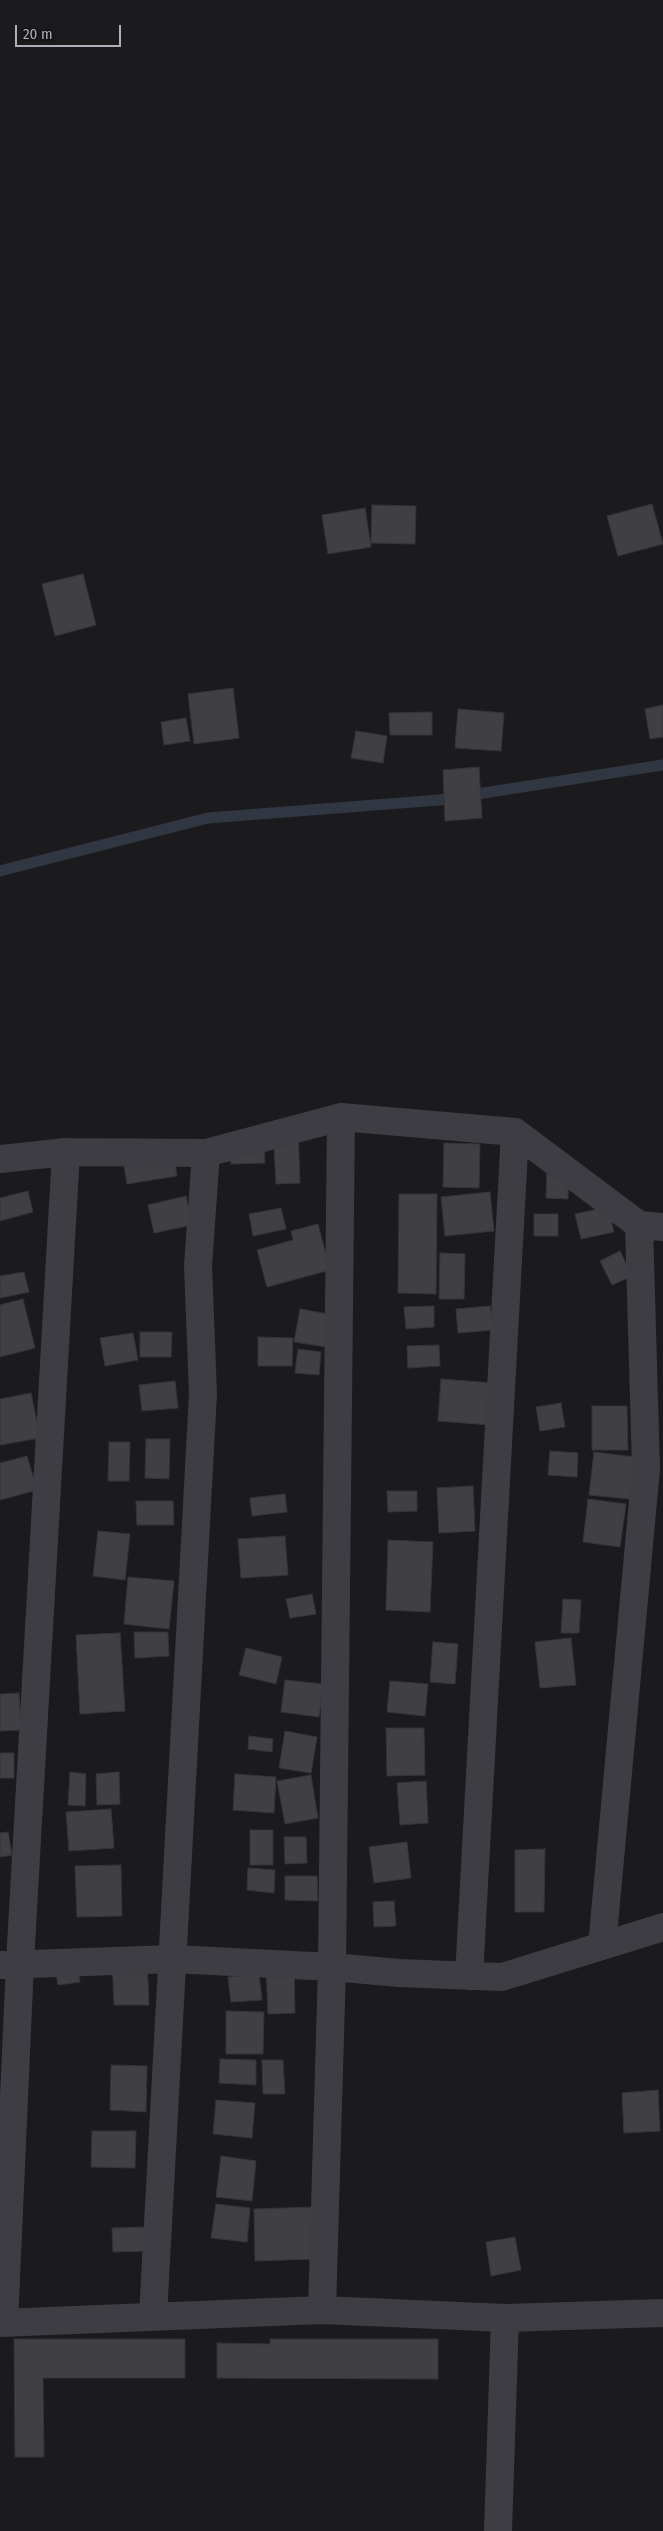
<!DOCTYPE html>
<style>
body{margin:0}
#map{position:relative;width:663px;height:2531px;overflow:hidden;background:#1b1b1d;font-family:"Fira Sans Condensed",sans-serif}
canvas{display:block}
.scale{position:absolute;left:15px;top:25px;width:106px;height:22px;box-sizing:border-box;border:2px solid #adafbc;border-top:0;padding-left:6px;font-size:15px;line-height:18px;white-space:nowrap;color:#adafbc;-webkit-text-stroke:4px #161518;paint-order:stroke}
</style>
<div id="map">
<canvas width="663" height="2531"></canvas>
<div class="scale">20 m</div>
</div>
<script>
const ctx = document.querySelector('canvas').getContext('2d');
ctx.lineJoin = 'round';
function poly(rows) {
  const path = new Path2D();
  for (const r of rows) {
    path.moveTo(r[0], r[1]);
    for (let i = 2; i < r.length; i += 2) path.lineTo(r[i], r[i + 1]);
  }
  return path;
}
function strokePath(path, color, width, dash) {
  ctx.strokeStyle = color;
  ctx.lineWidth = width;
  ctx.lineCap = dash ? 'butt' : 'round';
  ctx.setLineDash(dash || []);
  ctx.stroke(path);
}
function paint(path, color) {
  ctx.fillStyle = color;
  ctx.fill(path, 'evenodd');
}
strokePath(poly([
 [0,871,208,818,439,800,663,765]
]), '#303642', 11);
const building = poly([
 [652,504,663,544,618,556,607,516,652,504],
 [372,505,416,506,415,544,371,543,372,505],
 [365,508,371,547,328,554,322,515,365,508],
 [83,574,96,625,55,636,42,584,83,574],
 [233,688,239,738,194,744,188,694,233,688],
 [663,705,663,737,650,739,645,709,663,705],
 [458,709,504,713,501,751,455,748,458,709],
 [432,712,432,735,390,735,389,713,432,712],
 [186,718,190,741,164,745,161,722,186,718],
 [356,731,387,736,383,763,351,758,356,731],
 [479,767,482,818,445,821,443,770,479,767],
 [298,1128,300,1183,276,1184,273,1129,298,1128],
 [264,1143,265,1163,231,1164,230,1145,264,1143],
 [444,1143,480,1144,479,1188,443,1187,444,1143],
 [172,1146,177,1176,127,1184,122,1154,172,1146],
 [547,1168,569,1169,568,1199,546,1198,547,1168],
 [28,1191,33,1212,0,1221,0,1198,28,1191],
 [490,1192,494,1231,445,1236,441,1197,490,1192],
 [399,1194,437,1194,436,1294,398,1293,399,1194],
 [186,1196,192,1225,154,1233,148,1205,186,1196],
 [608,1207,614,1232,581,1239,575,1214,608,1207],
 [281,1208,286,1229,253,1236,249,1214,281,1208],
 [534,1214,558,1214,558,1236,534,1236,534,1214],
 [318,1224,330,1270,267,1287,257,1250,293,1240,291,1231,318,1224],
 [620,1251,632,1276,612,1285,600,1261,620,1251],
 [440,1253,465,1254,464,1299,439,1299,440,1253],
 [24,1272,29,1292,0,1298,0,1276,24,1272],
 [23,1299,35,1348,0,1357,0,1305,23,1299],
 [434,1306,434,1327,406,1329,404,1307,434,1306],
 [490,1306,493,1330,458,1333,456,1309,490,1306],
 [300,1309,345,1317,340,1349,294,1342,300,1309],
 [140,1332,172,1332,171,1357,140,1357,140,1332],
 [133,1333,138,1360,105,1366,100,1338,133,1333],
 [258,1337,293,1338,292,1366,258,1366,258,1337],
 [439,1345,440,1366,408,1368,407,1346,439,1345],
 [298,1349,321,1352,319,1375,295,1373,298,1349],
 [441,1379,493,1383,490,1425,438,1421,441,1379],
 [175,1381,178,1408,142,1411,139,1385,175,1381],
 [31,1393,40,1438,0,1445,0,1399,31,1393],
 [561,1403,565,1427,540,1431,536,1407,561,1403],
 [592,1406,627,1406,628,1450,592,1450,592,1406],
 [146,1439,170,1439,169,1479,145,1478,146,1439],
 [109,1442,130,1442,129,1481,108,1481,109,1442],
 [550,1451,578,1453,577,1477,548,1475,550,1451],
 [594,1452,635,1457,630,1499,589,1495,594,1452],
 [27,1456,37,1490,0,1500,0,1463,27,1456],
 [473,1486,475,1531,439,1533,437,1488,473,1486],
 [387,1491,417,1491,417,1511,388,1512,387,1491],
 [285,1494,287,1512,252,1516,250,1498,285,1494],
 [588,1499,626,1504,620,1547,583,1542,588,1499],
 [136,1501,173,1501,174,1525,137,1525,136,1501],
 [98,1531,130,1534,125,1580,93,1576,98,1531],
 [285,1536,288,1575,241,1578,238,1539,285,1536],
 [388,1540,433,1542,430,1612,386,1610,388,1540],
 [128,1577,174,1581,169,1629,124,1624,128,1577],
 [312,1594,316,1614,290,1618,286,1599,312,1594],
 [563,1599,581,1600,579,1633,561,1633,563,1599],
 [134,1632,168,1632,169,1656,135,1658,134,1632],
 [120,1633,125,1711,80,1714,76,1635,120,1633],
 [571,1638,576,1685,540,1688,535,1642,571,1638],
 [433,1642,458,1644,455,1684,430,1682,433,1642],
 [246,1648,282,1657,276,1684,239,1675,246,1648],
 [285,1680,323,1684,319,1717,281,1712,285,1680],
 [390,1681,428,1684,425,1716,387,1712,390,1681],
 [19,1693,21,1730,0,1731,0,1694,19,1693],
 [386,1728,424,1728,425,1775,387,1776,386,1728],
 [285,1731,317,1737,311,1773,279,1768,285,1731],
 [249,1736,273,1739,272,1752,248,1749,249,1736],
 [0,1753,14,1753,14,1778,0,1778,0,1753],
 [70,1772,86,1774,85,1806,68,1805,70,1772],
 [119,1772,120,1804,97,1805,96,1774,119,1772],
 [235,1774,276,1777,274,1813,233,1810,235,1774],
 [311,1775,318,1818,285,1824,277,1781,311,1775],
 [426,1781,428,1823,400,1825,397,1783,426,1781],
 [111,1809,114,1848,69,1851,66,1812,111,1809],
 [250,1830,273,1830,273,1865,250,1865,250,1830],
 [8,1832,12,1855,0,1857,0,1833,8,1832],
 [284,1837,306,1837,307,1863,285,1864,284,1837],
 [407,1842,411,1878,374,1883,369,1847,407,1842],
 [545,1849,544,1912,515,1912,515,1850,545,1849],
 [121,1865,122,1916,77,1917,75,1866,121,1865],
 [248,1868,275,1870,274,1893,247,1890,248,1868],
 [285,1876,317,1876,318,1901,285,1900,285,1876],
 [394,1901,396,1926,374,1927,373,1902,394,1901],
 [75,1951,80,1982,58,1985,53,1954,75,1951],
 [147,1957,149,2005,114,2005,112,1958,147,1957],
 [294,1967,295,2013,268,2014,266,1968,294,1967],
 [259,1974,262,2000,231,2002,228,1977,259,1974],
 [226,2011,264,2012,263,2054,226,2054,226,2011],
 [220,2059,256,2060,256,2085,219,2083,220,2059],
 [262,2060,283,2060,285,2094,263,2094,262,2060],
 [111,2065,147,2066,146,2112,110,2110,111,2065],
 [658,2090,660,2131,624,2133,622,2093,658,2090],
 [216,2100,255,2103,252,2138,213,2134,216,2100],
 [92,2131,136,2131,135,2168,91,2167,92,2131],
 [221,2156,256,2161,252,2201,216,2197,221,2156],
 [216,2204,250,2208,247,2242,211,2238,216,2204],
 [314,2207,315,2259,255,2261,254,2209,314,2207],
 [148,2227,148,2251,113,2252,112,2228,148,2227],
 [515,2237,521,2270,491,2276,486,2242,515,2237],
 [14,2339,185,2339,185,2378,43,2378,44,2457,15,2457,14,2339],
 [270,2339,438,2339,438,2379,217,2378,217,2343,270,2344,270,2339]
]);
paint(building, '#404044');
strokePath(building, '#353539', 1);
strokePath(poly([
 [0,1159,66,1152,206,1153,341,1117,515,1132,639,1225,663,1227],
 [602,1946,646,1469,639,1225],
 [0,1965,173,1959,332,1967,399,1973,502,1977,663,1927],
 [469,1976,515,1132],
 [322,2310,332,1967,341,1117],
 [153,2316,203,1394,198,1266,206,1153],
 [0,2323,322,2310,505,2318,663,2313],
 [4,2323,20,1963,66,1152],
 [498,2531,505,2318]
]), '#3e3d44', 28);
</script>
